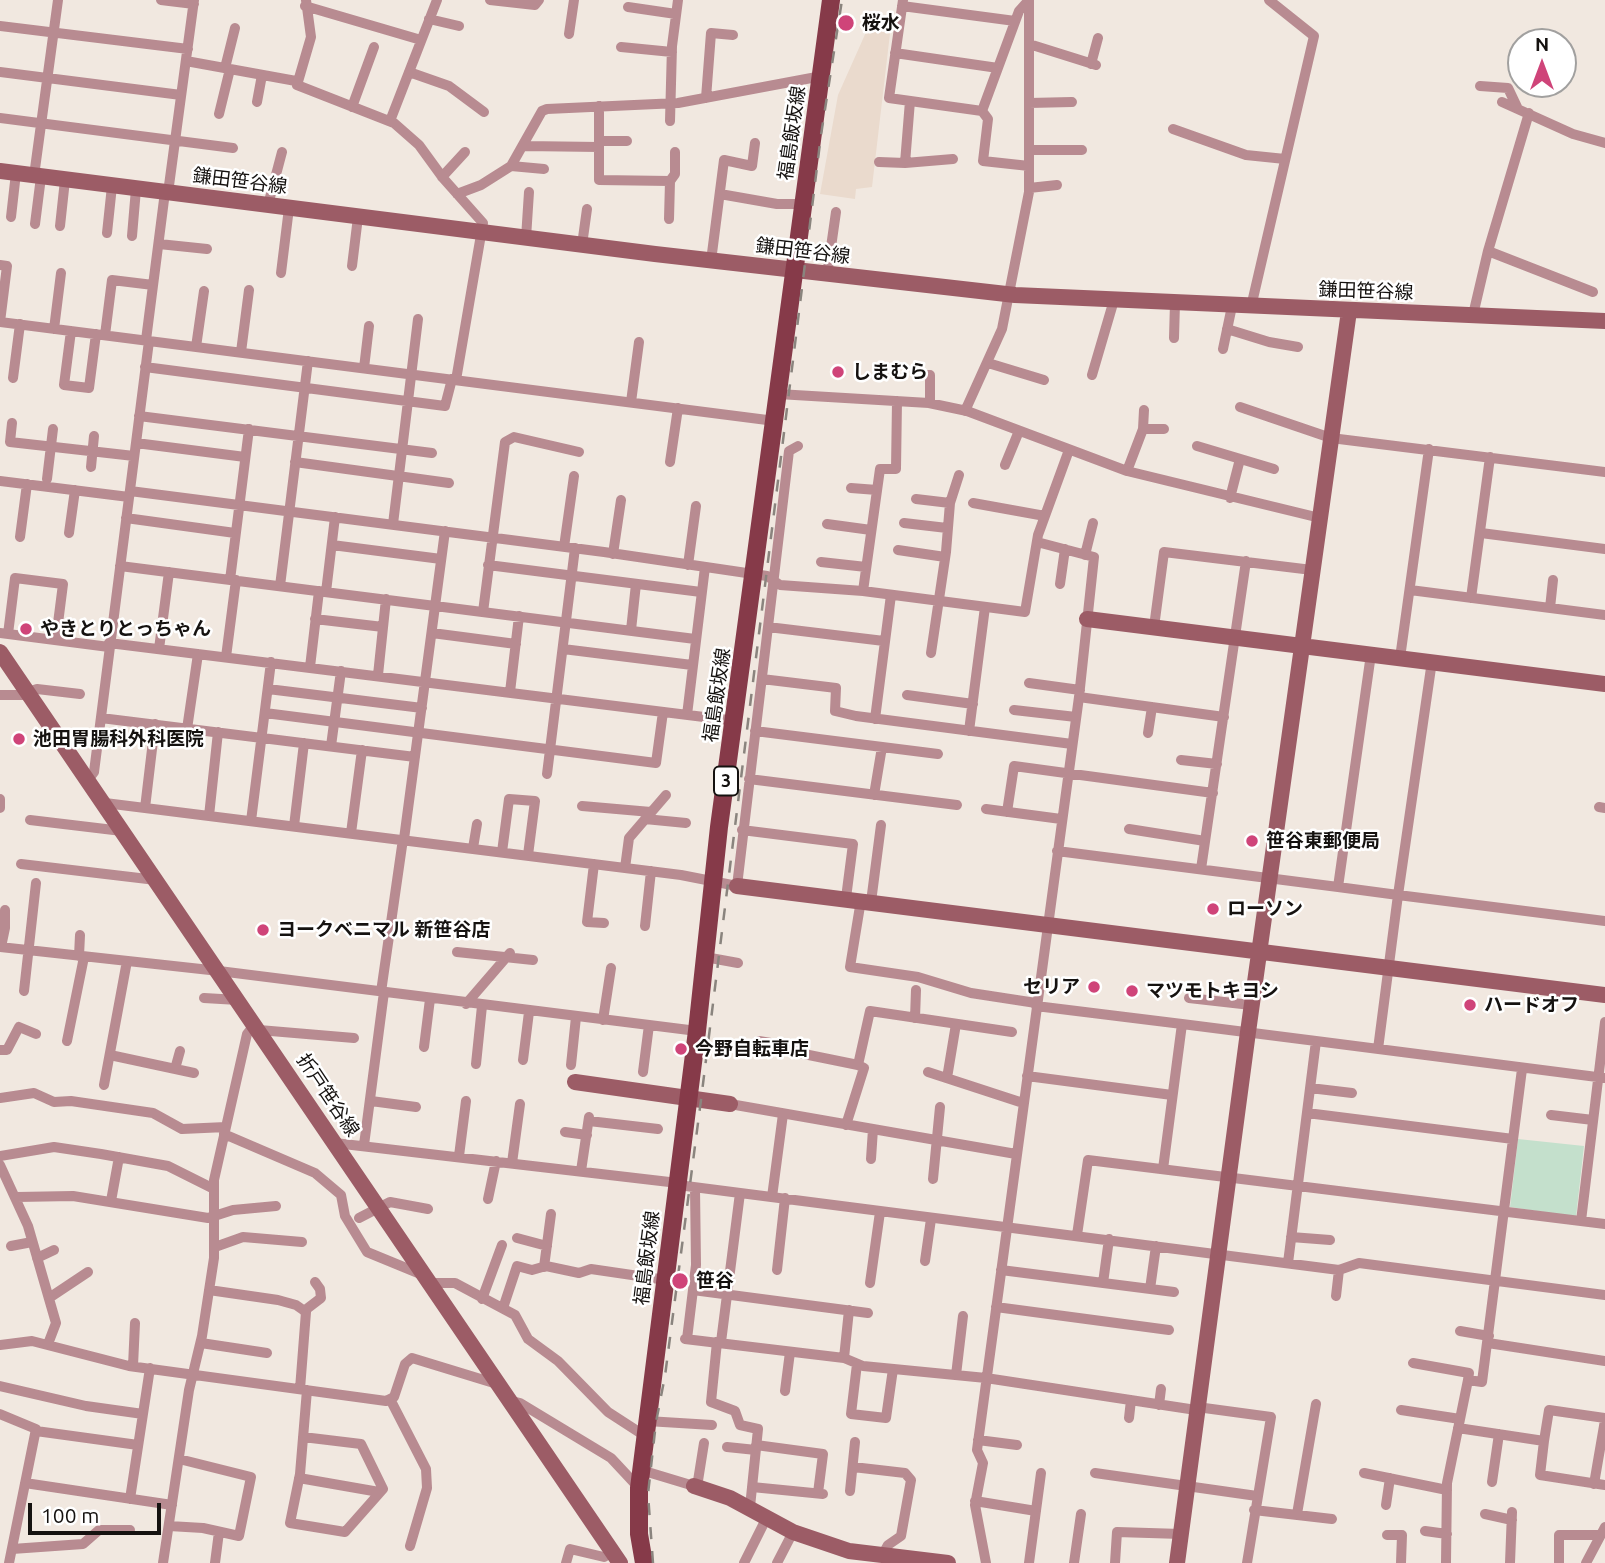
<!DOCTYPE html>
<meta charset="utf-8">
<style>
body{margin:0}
#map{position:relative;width:1605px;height:1563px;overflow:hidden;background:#f1e8e0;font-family:Ubuntu,sans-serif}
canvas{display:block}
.north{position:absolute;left:1507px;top:28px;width:70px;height:70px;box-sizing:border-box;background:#fff;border:2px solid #a1a09f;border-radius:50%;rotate:0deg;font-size:19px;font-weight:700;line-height:28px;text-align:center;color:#151210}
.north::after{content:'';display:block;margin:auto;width:24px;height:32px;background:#cf4479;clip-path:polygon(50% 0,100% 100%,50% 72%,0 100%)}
.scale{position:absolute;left:28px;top:1503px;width:133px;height:32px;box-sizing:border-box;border:4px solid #151210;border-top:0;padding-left:9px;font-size:21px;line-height:24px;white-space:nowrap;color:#151210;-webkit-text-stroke:5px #fff;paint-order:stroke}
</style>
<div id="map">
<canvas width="1605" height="1563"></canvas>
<div class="north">N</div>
<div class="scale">100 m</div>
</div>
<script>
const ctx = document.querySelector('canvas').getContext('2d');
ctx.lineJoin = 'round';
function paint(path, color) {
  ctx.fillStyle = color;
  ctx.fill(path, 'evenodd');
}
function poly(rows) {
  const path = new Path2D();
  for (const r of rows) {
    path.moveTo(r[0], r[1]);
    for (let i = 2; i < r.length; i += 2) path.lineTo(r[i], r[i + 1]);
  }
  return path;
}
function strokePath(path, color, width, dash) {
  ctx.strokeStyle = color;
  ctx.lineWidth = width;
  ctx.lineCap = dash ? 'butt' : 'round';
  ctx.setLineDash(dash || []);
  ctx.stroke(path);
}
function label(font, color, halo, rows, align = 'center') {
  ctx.font = font + ' Ubuntu,"Noto Sans JP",sans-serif';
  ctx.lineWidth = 5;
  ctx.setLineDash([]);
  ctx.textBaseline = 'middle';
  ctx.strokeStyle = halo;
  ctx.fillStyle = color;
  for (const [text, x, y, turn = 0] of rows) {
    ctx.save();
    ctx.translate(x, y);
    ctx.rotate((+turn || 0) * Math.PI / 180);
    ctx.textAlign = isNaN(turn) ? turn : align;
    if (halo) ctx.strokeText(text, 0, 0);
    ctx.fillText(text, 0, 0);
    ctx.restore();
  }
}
paint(poly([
 [891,25,872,187,856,189,855,199,820,194,838,95,867,30]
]), '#eadacd');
paint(poly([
 [1518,1139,1584,1146,1576,1217,1510,1207]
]), '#c4e0cc');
strokePath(poly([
 [161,0,194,4],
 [306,0,311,37,297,85,394,123,419,145,443,178,483,223,456,380],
 [490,0,535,5,539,0],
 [903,0,889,98,982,111],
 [1029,0,1019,11,982,111,988,119,983,161,1029,166],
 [305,6,421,40],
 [902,6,1015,21],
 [628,7,676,14],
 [429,19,459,26],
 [0,26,188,49],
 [569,34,574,0],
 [1029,44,1096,65],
 [621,47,672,52],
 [895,53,998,68],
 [186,61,296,81],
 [1091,64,1098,38],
 [225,68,235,28],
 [0,72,181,95],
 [409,72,449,86,484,112],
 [1480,86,1508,88,1517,107],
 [706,98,711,33,733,35],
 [257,102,262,75],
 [1502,102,1573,134,1605,143],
 [1029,103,1072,102],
 [599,106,599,180,670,181,669,219],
 [352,107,374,47],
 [219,114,230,69],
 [0,118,233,148],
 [390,121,437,0],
 [670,121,672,46,678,0],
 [1173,129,1246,155,1285,159],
 [599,141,627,141],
 [524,146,599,147],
 [1029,150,1082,150],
 [879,162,905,163,953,159],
 [905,163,910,101],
 [511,166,544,169],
 [34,176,58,0],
 [442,177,465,152],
 [670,181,675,174,675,152],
 [1029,188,1057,185],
 [168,193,194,0],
 [457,194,481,185,511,166,542,111,547,109,678,103,822,76],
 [720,194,777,204,803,204],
 [268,205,282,152],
 [11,217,16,173],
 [35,224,41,177],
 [60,226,65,180],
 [107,233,112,186],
 [132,236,136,189],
 [526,238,529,192],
 [159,244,207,249],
 [582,245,587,209],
 [1488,251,1593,292],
 [711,261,724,160,752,166,755,143],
 [0,265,7,266,0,322],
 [352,266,358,217],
 [281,273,289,208],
 [827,275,836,212],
 [1251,307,1314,36,1269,0],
 [1473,315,1488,251,1529,113],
 [0,322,775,421],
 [54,329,61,273],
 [1227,329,1269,342,1298,347],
 [71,331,64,385,89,388,96,334],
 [105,335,112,280,153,285],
 [1174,338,1175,303],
 [146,340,165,192],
 [196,347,204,291],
 [1223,349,1232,306],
 [241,352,249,290],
 [988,363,1044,380],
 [145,367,445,406,452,379],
 [364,368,369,326],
 [917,375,930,375,930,403],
 [1092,375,1114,300],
 [13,378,20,324],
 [778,394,929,403,967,411,1127,471,1320,518],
 [631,402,639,342],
 [1240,407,1331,438,1605,472],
 [965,411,1002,329,1029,192,1029,0],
 [139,416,432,453],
 [12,423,10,442,134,456],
 [1143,429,1164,429],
 [136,443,245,457],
 [1197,446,1274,469],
 [295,462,449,483],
 [670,462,678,408],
 [1005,465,1019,431],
 [91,467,94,436],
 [1127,471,1143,429,1144,410],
 [47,479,53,429],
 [0,481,129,497],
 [851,488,877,490],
 [130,491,604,552,767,576,780,585,863,591,1025,612,1038,535,1069,450],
 [1230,498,1240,459],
 [916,499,950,503],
 [973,503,1045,516],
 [126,518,235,533],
 [904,523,947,528],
 [393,524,418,319],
 [827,524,871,530],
 [69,533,75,490],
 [1481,533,1605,549],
 [20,537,27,484],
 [332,545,441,559],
 [564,547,574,476],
 [898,550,945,557],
 [613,554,621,500],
 [1085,555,1093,523],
 [821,562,866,567],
 [488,565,701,592],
 [688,565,696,506],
 [120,566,695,639],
 [230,580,249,429],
 [1060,584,1065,549],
 [280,586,308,361],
 [1410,590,1605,615],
 [863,591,880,469,896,469,897,401],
 [326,592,335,517],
 [1471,598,1490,457],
 [1550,608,1553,580],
 [483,612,505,442,514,437,579,452],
 [315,619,383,627],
 [768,627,884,641],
 [1154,627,1164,552,1312,570],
 [631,630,636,584],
 [0,633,109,647],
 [432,633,516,644],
 [8,634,15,578,63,584,56,639],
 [109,643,736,721],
 [159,649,169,572],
 [563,649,692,665],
 [931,653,946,552,950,503,959,475],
 [1371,654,1338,887,1398,895,1432,661],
 [226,657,236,580],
 [1400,658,1429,449],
 [310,667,319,591],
 [378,675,386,599],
 [762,679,836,688,835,711,856,716,1072,744],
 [1029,683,1080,690],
 [268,689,422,708],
 [28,692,37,689,80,694],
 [510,692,519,616],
 [0,695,30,695],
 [907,695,973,704],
 [1079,697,1224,717],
 [1014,710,1076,717],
 [265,713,656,763,663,712],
 [687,715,705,567],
 [101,718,415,757],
 [875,719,891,595],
 [187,729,198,654],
 [755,731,938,754],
 [969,731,985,607],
 [1148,733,1152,707],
 [331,746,341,671],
 [1181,760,1217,764],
 [547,774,575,548],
 [749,779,957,805],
 [88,780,94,772,149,341],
 [874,795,882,747],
 [0,799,0,808],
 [105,803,681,875,737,886,789,451,798,446],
 [582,806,651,812],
 [1599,807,1605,808],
 [145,808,155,724],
 [986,809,1061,819],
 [1007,812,1014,766,1213,793],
 [209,816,218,732],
 [645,819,686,823],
 [30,820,122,831],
 [251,821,271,662],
 [294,826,304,743],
 [1129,829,1205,841],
 [742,830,853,844,846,898],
 [351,833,362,750],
 [404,839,445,531],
 [473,848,477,824],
 [1057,851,1338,887],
 [502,852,509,799,535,801,528,855],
 [21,864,156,880],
 [594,864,587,922,604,923],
 [625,868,629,838,666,795],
 [1201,869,1246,561],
 [861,900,850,967,918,977,971,993,1036,1003],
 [871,902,881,825],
 [645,926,651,871],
 [0,947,219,971,697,1031],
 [1,947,5,928,5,910],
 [457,952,533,960],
 [79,956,80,935],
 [705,957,738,963],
 [24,991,36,883],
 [381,992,403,839],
 [204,998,238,1000],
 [1189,998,1251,1005],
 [466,1004,510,953],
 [1036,1006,1182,1024,1163,1169],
 [915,1018,916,990],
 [603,1020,611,968],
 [1182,1024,1316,1041],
 [259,1030,354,1038],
 [67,1041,84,957],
 [759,1041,794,1047,799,1053,858,1065,870,1011,1012,1032],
 [424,1047,430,999],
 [1378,1049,1398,895,1605,921],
 [0,1050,7,1050,19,1027,36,1034],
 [110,1055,194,1073],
 [523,1060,529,1012],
 [476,1064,482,1006],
 [571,1065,576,1017],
 [175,1069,180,1051],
 [643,1072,649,1025],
 [928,1072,1023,1103],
 [1027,1076,1172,1095],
 [947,1078,956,1024],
 [104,1085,127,961],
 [1310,1088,1352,1093],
 [0,1098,34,1093,54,1102,71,1101,153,1113,182,1129,226,1127],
 [371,1101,416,1107],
 [730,1104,1016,1154],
 [1307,1113,1513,1139],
 [1551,1115,1593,1120],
 [589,1121,658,1129],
 [846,1125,864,1068,858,1065],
 [565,1132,587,1135],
 [224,1134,315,1173,341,1195,345,1216,367,1252,423,1275],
 [335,1143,678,1183],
 [364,1145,384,992],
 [0,1156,54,1147,101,1154,168,1166,214,1189],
 [459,1156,466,1101],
 [871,1159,873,1129],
 [512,1163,520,1104],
 [0,1165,28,1226,56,1323,48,1344],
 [581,1171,589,1117],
 [933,1179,940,1107],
 [678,1185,1339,1270,1359,1263,1605,1295],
 [17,1197,73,1196,208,1218,233,1210,276,1206],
 [772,1197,783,1114],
 [488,1199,496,1161],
 [111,1201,119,1157],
 [359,1218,390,1202,428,1209],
 [1581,1221,1605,1022],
 [1077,1235,1088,1160,1605,1224],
 [1291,1237,1330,1240],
 [517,1238,547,1246],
 [11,1246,32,1242],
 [215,1247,243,1237,302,1242],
 [37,1258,54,1250],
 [925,1261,931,1219],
 [1288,1263,1316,1041,1605,1078],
 [544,1267,551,1214],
 [777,1270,785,1198],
 [1001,1270,1174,1292],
 [428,1283,455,1283,515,1315,528,1339,558,1361,608,1412,645,1436],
 [870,1283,880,1212],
 [1103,1283,1109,1239],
 [1150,1289,1156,1246],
 [209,1290,278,1300,296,1305,306,1312,300,1389],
 [693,1290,868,1313],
 [1336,1296,1339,1270],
 [49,1298,88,1272],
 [482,1299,502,1245],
 [996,1307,1169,1330],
 [503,1308,517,1266,532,1270,546,1266,579,1273,591,1269,666,1280],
 [304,1311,321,1298,320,1289,315,1282],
 [1460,1331,1489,1336],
 [685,1339,844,1358,863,1366,986,1378,1196,1410],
 [687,1339,696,1265,695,1188],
 [717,1342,711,1402,735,1411,740,1425,758,1429,750,1507],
 [721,1342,740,1193],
 [201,1343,267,1353],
 [1488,1343,1605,1361],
 [0,1345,32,1341,129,1366,386,1401,394,1397,405,1364,412,1358,497,1384],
 [844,1358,849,1310],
 [1413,1363,1469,1373,1468,1380],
 [857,1364,851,1414,886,1418,893,1369],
 [133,1366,135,1323],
 [956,1375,963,1316],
 [0,1386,86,1406,143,1414],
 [785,1391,790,1352],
 [390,1399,426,1469,427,1488,410,1546],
 [508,1400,520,1403,611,1458,639,1488],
 [1159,1405,1161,1389],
 [1197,1407,1271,1417,1247,1563],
 [1401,1410,1460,1419],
 [0,1414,36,1429,9,1563],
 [1129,1418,1131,1400],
 [647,1421,712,1425],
 [1458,1428,1544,1441,1549,1410,1605,1418],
 [36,1431,138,1445],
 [303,1437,361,1444,383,1489,345,1532,290,1523,300,1474,307,1390],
 [978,1440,1017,1445],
 [1544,1441,1540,1475,1605,1485],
 [756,1445,823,1454,818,1493],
 [727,1447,756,1450],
 [853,1467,905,1473,911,1480,901,1536,888,1545,882,1556],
 [641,1470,694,1486],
 [1095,1473,1257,1496],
 [1364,1473,1447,1490],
 [299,1478,379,1492],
 [1492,1482,1499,1434],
 [25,1483,172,1505],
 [1594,1484,1605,1420],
 [697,1487,704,1443],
 [752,1487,823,1494],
 [850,1491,855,1442],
 [130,1499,150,1368],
 [975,1501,1036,1511],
 [1386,1505,1390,1478],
 [1254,1510,1332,1519],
 [1297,1514,1316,1404],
 [1485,1514,1512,1520],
 [169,1526,203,1528,239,1536,251,1477,179,1459],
 [1425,1531,1447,1534],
 [1387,1535,1402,1535,1401,1563],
 [12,1549,83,1544,99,1530,130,1530],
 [163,1563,189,1390,202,1336,214,1258,214,1180,247,1034,255,1024],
 [215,1563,219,1532],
 [566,1563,570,1549,604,1557,612,1552],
 [744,1563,767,1517],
 [777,1563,793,1532],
 [986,1563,975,1505,983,1463,977,1450,1079,697,1094,557,1037,542],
 [1029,1563,1041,1473],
 [1074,1563,1081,1514],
 [1115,1563,1117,1532,1181,1534],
 [1446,1563,1447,1483,1468,1380,1482,1382,1522,1069],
 [1510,1563,1512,1512],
 [1559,1563,1559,1535,1601,1535],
 [1586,1563,1605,1527]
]), '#b88b91', 10);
strokePath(poly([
 [0,171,655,254,1015,295,1605,321],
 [1087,619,1605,684],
 [0,652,620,1563],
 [737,886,1605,995],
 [575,1082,730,1104],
 [694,1486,730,1498,793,1532,849,1551,948,1563],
 [1177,1563,1248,1032,1349,311]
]), '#9c5c66', 16);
strokePath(poly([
 [644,1563,639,1534,639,1488,697,1031,719,827,831,0]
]), '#863a49', 18);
strokePath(poly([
 [653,1563,648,1494,656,1422,665,1376,701,1100,821,135,842,0]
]), '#8a847e', 2.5, [12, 12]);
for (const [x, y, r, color] of [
 [846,23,9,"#cf4479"],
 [838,372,7,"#cf4479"],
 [26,629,7,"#cf4479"],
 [19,739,7,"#cf4479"],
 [1252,841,7,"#cf4479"],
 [1213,909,7,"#cf4479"],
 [263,930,7,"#cf4479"],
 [1094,987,7,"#cf4479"],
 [1132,991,7,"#cf4479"],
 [1470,1005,7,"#cf4479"],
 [681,1049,7,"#cf4479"],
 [680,1281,9,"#cf4479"]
]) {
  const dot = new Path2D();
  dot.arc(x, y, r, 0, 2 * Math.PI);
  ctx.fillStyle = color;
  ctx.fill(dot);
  strokePath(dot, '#fff', 2.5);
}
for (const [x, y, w] of [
 [726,781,24]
]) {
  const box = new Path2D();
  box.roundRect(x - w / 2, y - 14.5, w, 29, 5);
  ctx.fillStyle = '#fff';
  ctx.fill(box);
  strokePath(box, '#151210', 2);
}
label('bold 18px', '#151210', null, [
 ["3",726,781]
]);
label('bold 19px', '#151210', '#fff', [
 ["桜水",862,23],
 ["しまむら",852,372],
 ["やきとりとっちゃん",40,629],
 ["池田胃腸科外科医院",33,739],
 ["笹谷東郵便局",1266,841],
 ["ローソン",1227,909],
 ["ヨークベニマル 新笹谷店",277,930],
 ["セリア",1080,987,"right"],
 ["マツモトキヨシ",1146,991],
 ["ハードオフ",1484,1005],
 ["今野自転車店",695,1049],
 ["笹谷",696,1281]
], 'left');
label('19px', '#151210', '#fff', [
 ["福島飯坂線",792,133,-82],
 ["鎌田笹谷線",240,181,7],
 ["鎌田笹谷線",803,251,7],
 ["鎌田笹谷線",1366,291,2],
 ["福島飯坂線",717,695,-82],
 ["折戸笹谷線",328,1095,56],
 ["福島飯坂線",647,1258,-83]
]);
</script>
